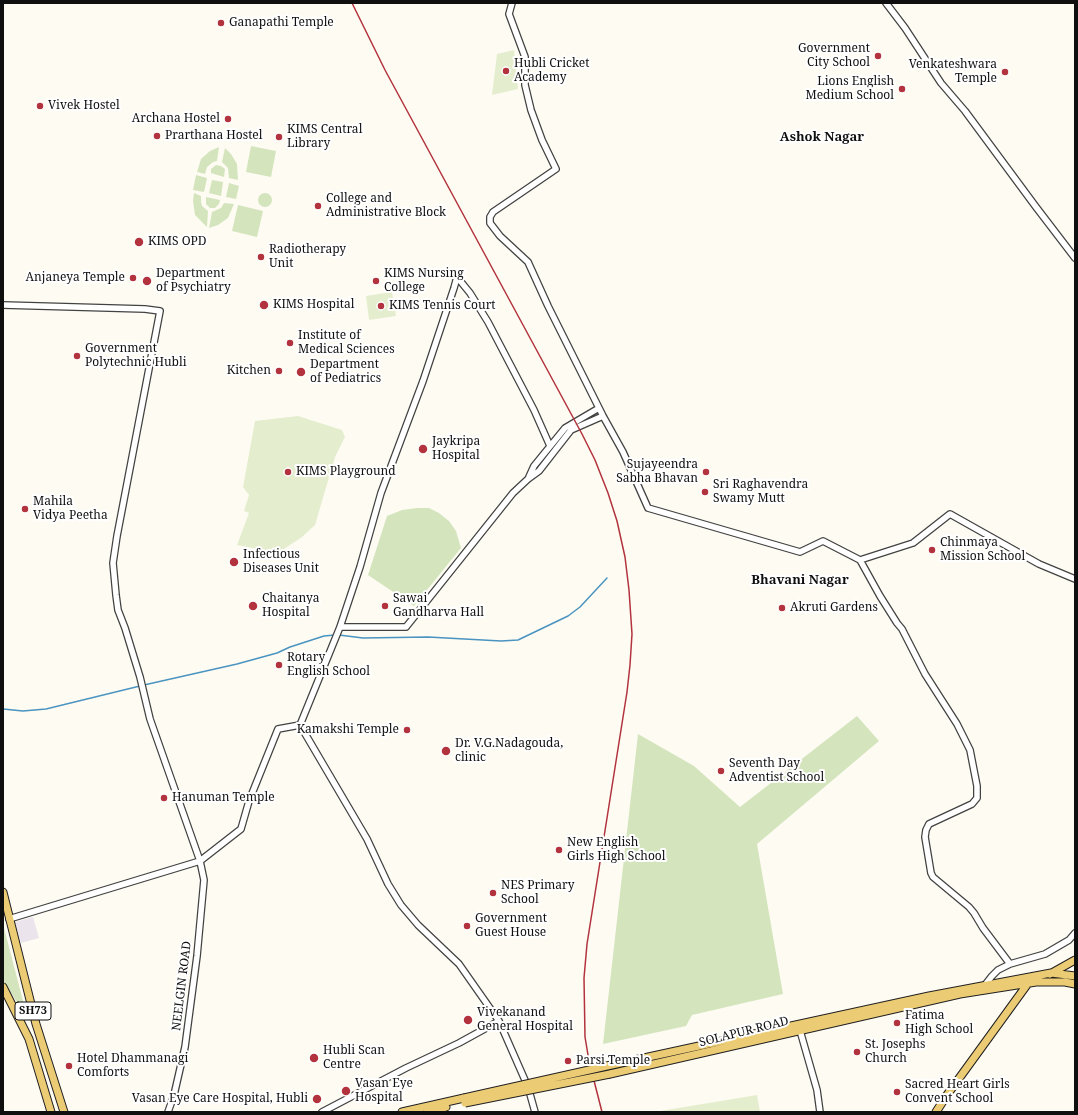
<!DOCTYPE html>
<style>
body{margin:0}
#map{position:relative;width:1078px;height:1115px;overflow:hidden;background:#fefbf2;font-family:"Noto Serif",serif}
canvas{display:block}
.frame{position:absolute;inset:0;border:4px solid #0f0f0f;pointer-events:none}
</style>
<div id="map">
<canvas width="1078" height="1115"></canvas>
<div class="frame"></div>
</div>
<script>
const ctx = document.querySelector('canvas').getContext('2d');
ctx.lineJoin = 'round';
function paint(path, color) {
  ctx.fillStyle = color;
  ctx.fill(path, 'evenodd');
}
function poly(rows) {
  const path = new Path2D();
  for (const r of rows) {
    if (r.length === 3) {
      path.moveTo(r[0] + r[2], r[1]);
      path.arc(r[0], r[1], r[2], 0, 2 * Math.PI);
      continue;
    }
    path.moveTo(r[0], r[1]);
    for (let i = 2; i < r.length; i += 2) path.lineTo(r[i], r[i + 1]);
  }
  return path;
}
function strokePath(path, color, width, dash) {
  ctx.strokeStyle = color;
  ctx.lineWidth = width;
  ctx.lineCap = dash ? 'butt' : 'round';
  ctx.setLineDash(dash || []);
  ctx.stroke(path);
}
function label(font, color, halo, rows, align = 'center') {
  ctx.font = font + ' "Noto Serif",serif';
  ctx.lineWidth = 4;
  ctx.setLineDash([]);
  ctx.textBaseline = 'middle';
  ctx.strokeStyle = halo;
  ctx.fillStyle = color;
  for (const [text, x, y, turn = 0] of rows) {
    ctx.save();
    ctx.translate(x, y);
    ctx.rotate((+turn || 0) * Math.PI / 180);
    ctx.textAlign = isNaN(turn) ? turn : align;
    if (halo) ctx.strokeText(text, 0, 0);
    ctx.fillText(text, 0, 0);
    ctx.restore();
  }
}
paint(poly([
 [33,917,39,938,21,943,15,922]
]), '#ebe4ec');
paint(poly([
 [251,146,276,151,271,177,246,172],
 [219,147,217,161,213,162,207,167,205,174,197,172,201,159,210,151],
 [225,148,231,154,237,164,238,180,229,178,228,168,222,162],
 [216,165,221,166,225,169,224,177,211,173,211,169],
 [196,175,207,178,204,192,193,190],
 [212,180,223,182,221,196,209,193],
 [229,183,239,186,236,199,226,197],
 [194,193,201,196,201,202,202,206,208,211,207,227,195,215,193,201],
 [265,200,7],
 [206,197,220,200,219,204,215,208,210,208,206,204],
 [224,203,234,204,228,218,218,225,209,228,212,212,221,208],
 [238,205,263,211,257,237,232,231],
 [417,508,429,508,439,513,449,521,456,531,461,548,414,606,368,575,387,516,402,510],
 [857,716,879,741,757,844,783,994,692,1015,686,1026,603,1044,638,734,694,766,740,807],
 [3,924,28,1020,3,980]
]), '#d4e5be');
paint(poly([
 [514,50,518,89,492,95,497,54],
 [392,292,396,316,369,320,366,296],
 [298,416,342,430,345,437,335,457,315,525,302,537,278,553,237,545,249,513,244,511,249,495,243,487,255,421],
 [757,1095,760,1112,654,1112]
]), '#e4eecf');
strokePath(poly([
 [339,635,363,638,428,637,501,641,518,640,568,616,580,607,607,578],
 [144,685,237,664,277,653,290,647,324,636,335,635],
 [3,709,23,711,46,709,140,686]
]), '#4994c1', 1.5);
const minor = poly([
 [512,3,509,14,525,57,525,85,531,110,542,140,556,169,493,212,490,217,490,223,500,236,528,262,548,306,603,416,623,452,648,508,800,552,823,541,860,560,880,596,897,623,902,629,925,674,957,724,970,750,977,786,977,798,972,804,929,824,926,830,925,837,931,873,933,877,969,907,974,913,983,928,1010,964,998,970,992,976,985,985],
 [886,3,905,28,941,83,965,111,1036,207,1075,258],
 [457,277,470,293,488,322,534,410,550,446],
 [3,305,145,309,160,311,117,536,113,563,116,595,118,610,125,628,140,677,150,719,200,861,204,880,197,956,185,1047,174,1095,168,1112],
 [529,477,534,466,565,428,599,408],
 [860,560,913,543,950,514,1039,564,1075,579],
 [340,627,406,627,513,493,528,479,539,471,571,430,603,416],
 [300,725,340,627,360,567,381,493,423,381,454,288,457,277],
 [300,725,367,839,388,884,401,905,418,925,459,964,499,1021,528,1087,535,1112],
 [9,919,200,861,241,829,249,801,278,729,300,725],
 [1010,964,1045,954,1069,940,1075,933],
 [799,1027,817,1090,820,1112],
 [322,1112,406,1068,459,1043,499,1021]
]);
const major = poly([
 [3,892,36,1024,64,1112],
 [1050,974,1075,960],
 [3,987,29,1039,51,1112],
 [607,1066,929,996,1051,973,1075,976],
 [610,1074,960,994,1036,982,1065,982,1075,984],
 [402,1112,464,1098],
 [427,1112,446,1107],
 [936,1112,947,1095,1029,982]
]);
strokePath(minor, '#424242', 8);
strokePath(major, '#202020', 9);
strokePath(minor, '#fff', 5.5);
strokePath(major, '#ebcb74', 7);
strokePath(poly([
 [352,3,385,70,582,434,595,460,608,493,617,521,625,557,629,590,632,634,630,665,627,692,587,944,584,978,585,1037,589,1061,602,1112]
]), '#b2333d', 1.5);
const majorBridge = poly([
 [464,1098,607,1066],
 [465,1103,610,1074]
]);
strokePath(majorBridge, '#202020', 9, []);
strokePath(majorBridge, '#ebcb74', 7);
for (const [x, y, r, color] of [
 [221,23,4,"#b2333d"],
 [878,56,4,"#b2333d"],
 [506,71,4,"#b2333d"],
 [1005,72,4,"#b2333d"],
 [902,89,4,"#b2333d"],
 [40,106,4,"#b2333d"],
 [228,119,4,"#b2333d"],
 [157,136,4,"#b2333d"],
 [279,137,4,"#b2333d"],
 [318,206,4,"#b2333d"],
 [139,242,5,"#b2333d"],
 [261,257,4,"#b2333d"],
 [133,278,4,"#b2333d"],
 [147,281,5,"#b2333d"],
 [376,281,4,"#b2333d"],
 [264,305,5,"#b2333d"],
 [381,306,4,"#b2333d"],
 [290,343,4,"#b2333d"],
 [77,356,4,"#b2333d"],
 [279,371,4,"#b2333d"],
 [301,372,5,"#b2333d"],
 [423,449,5,"#b2333d"],
 [288,472,4,"#b2333d"],
 [706,472,4,"#b2333d"],
 [705,492,4,"#b2333d"],
 [25,509,4,"#b2333d"],
 [932,550,4,"#b2333d"],
 [234,562,5,"#b2333d"],
 [253,606,5,"#b2333d"],
 [385,606,4,"#b2333d"],
 [782,608,4,"#b2333d"],
 [279,665,4,"#b2333d"],
 [407,730,4,"#b2333d"],
 [446,751,5,"#b2333d"],
 [721,771,4,"#b2333d"],
 [164,798,4,"#b2333d"],
 [559,850,4,"#b2333d"],
 [493,893,4,"#b2333d"],
 [467,926,4,"#b2333d"],
 [468,1020,5,"#b2333d"],
 [897,1023,4,"#b2333d"],
 [857,1052,4,"#b2333d"],
 [314,1058,5,"#b2333d"],
 [568,1061,4,"#b2333d"],
 [69,1066,4,"#b2333d"],
 [346,1091,5,"#b2333d"],
 [897,1092,4,"#b2333d"],
 [317,1099,5,"#b2333d"]
]) {
  const dot = new Path2D();
  dot.arc(x, y, r, 0, 2 * Math.PI);
  ctx.fillStyle = color;
  ctx.fill(dot);
  strokePath(dot, '#fff', 1.5);
}
for (const [x, y, w] of [
 [33,1011,36]
]) {
  const box = new Path2D();
  box.roundRect(x - w / 2, y - 9, w, 18, 3);
  ctx.fillStyle = '#fff';
  ctx.fill(box);
  strokePath(box, '#0f0f0f', 1);
}
label('bold 11px', '#0f0f0f', null, [
 ["SH73",33,1011]
]);
label('12px', '#0f0f0f', '#fff', [
 ["Ganapathi Temple",229,23],
 ["Government",870,49,"right"],
 ["City School",870,63,"right"],
 ["Hubli Cricket",514,64],
 ["Academy",514,78],
 ["Venkateshwara",997,65,"right"],
 ["Temple",997,79,"right"],
 ["Lions English",894,82,"right"],
 ["Medium School",894,96,"right"],
 ["Vivek Hostel",48,106],
 ["Archana Hostel",220,119,"right"],
 ["KIMS Central",287,130],
 ["Library",287,144],
 ["Prarthana Hostel",165,136],
 ["College and",326,199],
 ["Administrative Block",326,213],
 ["KIMS OPD",148,242],
 ["Radiotherapy",269,250],
 ["Unit",269,264],
 ["Department",156,274],
 ["of Psychiatry",156,288],
 ["KIMS Nursing",384,274],
 ["College",384,288],
 ["Anjaneya Temple",125,278,"right"],
 ["KIMS Hospital",273,305],
 ["KIMS Tennis Court",389,306],
 ["Institute of",298,336],
 ["Medical Sciences",298,350],
 ["Government",85,349],
 ["Polytechnic Hubli",85,363],
 ["Department",310,365],
 ["of Pediatrics",310,379],
 ["Kitchen",271,371,"right"],
 ["Jaykripa",432,442],
 ["Hospital",432,456],
 ["Sujayeendra",698,465,"right"],
 ["Sabha Bhavan",698,479,"right"],
 ["KIMS Playground",296,472],
 ["Sri Raghavendra",713,485],
 ["Swamy Mutt",713,499],
 ["Mahila",33,502],
 ["Vidya Peetha",33,516],
 ["Chinmaya",940,543],
 ["Mission School",940,557],
 ["Infectious",243,555],
 ["Diseases Unit",243,569],
 ["Chaitanya",262,599],
 ["Hospital",262,613],
 ["Sawai",393,599],
 ["Gandharva Hall",393,613],
 ["Akruti Gardens",790,608],
 ["Rotary",287,658],
 ["English School",287,672],
 ["Kamakshi Temple",399,730,"right"],
 ["Dr. V.G.Nadagouda,",455,744],
 ["clinic",455,758],
 ["Seventh Day",729,764],
 ["Adventist School",729,778],
 ["Hanuman Temple",172,798],
 ["New English",567,843],
 ["Girls High School",567,857],
 ["NES Primary",501,886],
 ["School",501,900],
 ["Government",475,919],
 ["Guest House",475,933],
 ["Vivekanand",477,1013],
 ["General Hospital",477,1027],
 ["Fatima",905,1016],
 ["High School",905,1030],
 ["St. Josephs",865,1045],
 ["Church",865,1059],
 ["Hubli Scan",323,1051],
 ["Centre",323,1065],
 ["Hotel Dhammanagi",77,1059],
 ["Comforts",77,1073],
 ["Parsi Temple",576,1061],
 ["Vasan Eye",355,1084],
 ["Hospital",355,1098],
 ["Sacred Heart Girls",905,1085],
 ["Convent School",905,1099],
 ["Vasan Eye Care Hospital, Hubli",308,1099,"right"]
], 'left');
label('12px', '#0f0f0f', '#fff', [
 ["NEELGIN ROAD",182,986,-83],
 ["SOLAPUR ROAD",744,1032,-14]
]);
label('bold 13px', '#0f0f0f', '#fff', [
 ["Ashok Nagar",822,137],
 ["Bhavani Nagar",800,580]
]);
</script>
